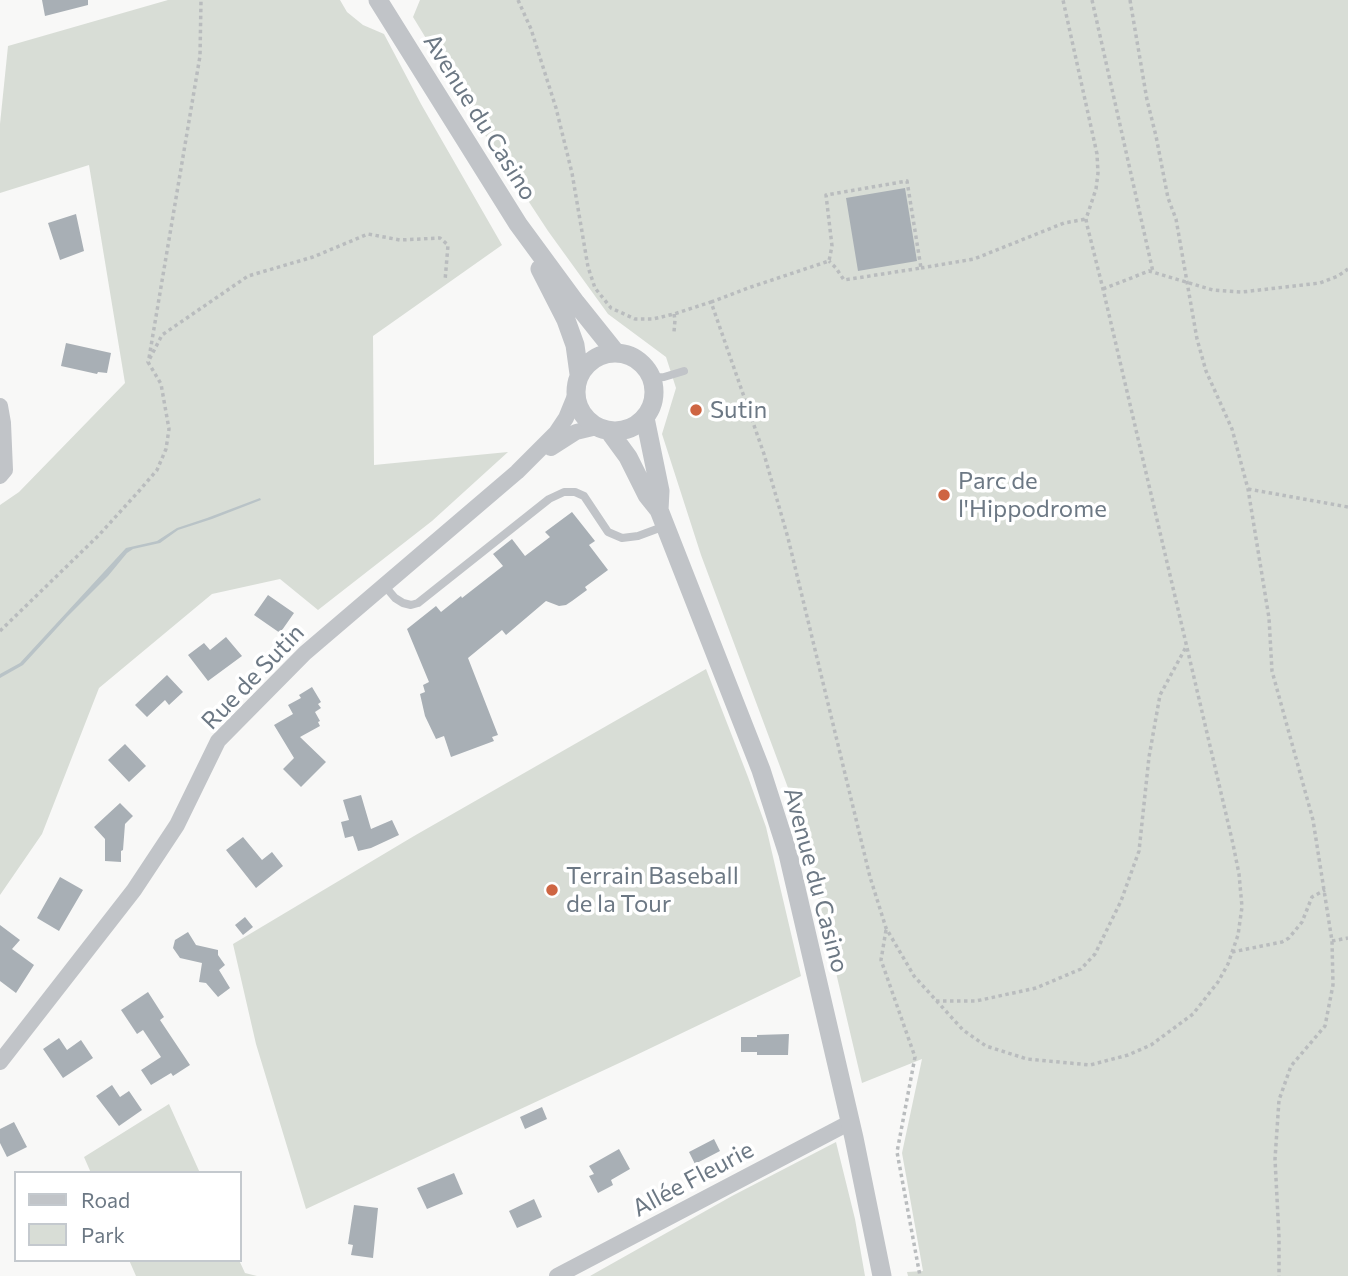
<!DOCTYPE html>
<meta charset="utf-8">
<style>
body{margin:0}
#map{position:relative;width:1348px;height:1276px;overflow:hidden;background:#f8f8f7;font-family:Commissioner,sans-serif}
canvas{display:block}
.legend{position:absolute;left:14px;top:1171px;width:228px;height:91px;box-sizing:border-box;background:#fff;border:2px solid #c4c9ce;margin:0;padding:9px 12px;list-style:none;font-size:21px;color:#6c7884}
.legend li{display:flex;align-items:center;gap:14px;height:35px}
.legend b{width:35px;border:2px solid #c4c9ce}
</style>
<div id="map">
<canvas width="1348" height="1276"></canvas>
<ul class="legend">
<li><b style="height:9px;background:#c1c4c8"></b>Road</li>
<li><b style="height:19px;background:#d8ddd6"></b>Park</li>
</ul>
</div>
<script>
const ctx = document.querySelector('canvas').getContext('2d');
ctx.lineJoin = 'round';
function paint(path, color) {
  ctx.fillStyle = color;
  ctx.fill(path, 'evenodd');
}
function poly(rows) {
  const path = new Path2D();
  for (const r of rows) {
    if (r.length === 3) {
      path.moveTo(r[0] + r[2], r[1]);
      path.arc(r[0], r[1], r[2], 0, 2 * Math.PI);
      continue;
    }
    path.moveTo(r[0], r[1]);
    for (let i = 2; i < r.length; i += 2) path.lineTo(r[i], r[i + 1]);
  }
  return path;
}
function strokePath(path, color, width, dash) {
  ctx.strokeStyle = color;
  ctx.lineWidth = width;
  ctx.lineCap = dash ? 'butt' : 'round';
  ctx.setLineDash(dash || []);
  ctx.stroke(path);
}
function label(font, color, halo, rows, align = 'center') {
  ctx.font = font + ' Commissioner,sans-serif';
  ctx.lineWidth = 7;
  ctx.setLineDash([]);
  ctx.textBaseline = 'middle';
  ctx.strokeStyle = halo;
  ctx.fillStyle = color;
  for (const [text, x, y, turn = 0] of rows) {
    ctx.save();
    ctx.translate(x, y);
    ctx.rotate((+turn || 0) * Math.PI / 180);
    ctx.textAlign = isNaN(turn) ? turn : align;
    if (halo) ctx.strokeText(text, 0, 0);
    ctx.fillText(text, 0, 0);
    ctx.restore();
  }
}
paint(poly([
 [168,0,340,0,347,12,363,25,384,34,421,104,502,245,373,336,374,465,508,452,432,521,318,610,280,579,212,594,99,688,42,834,0,895,0,505,19,492,125,383,89,165,0,193,0,124,8,46],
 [420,0,1348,0,1348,1276,908,1276,907,1272,923,1271,902,1153,922,1059,862,1083,800,820,701,555,662,434,676,388,666,357,608,314,548,231,485,135,413,17],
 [706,669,748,777,766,827,801,976,630,1058,306,1209,256,1044,233,944,414,836],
 [169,1104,200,1173,91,1173,84,1157],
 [836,1142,855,1219,865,1276,590,1276,732,1196],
 [129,1260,239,1260,245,1273,257,1276,136,1276]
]), '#d8ddd6');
paint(poly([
 [260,498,261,500,212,519,178,530,160,543,133,549,127,553,108,576,67,617,23,665,0,678,0,674,20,663,126,548,157,541,177,528,207,518]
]), '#b9c3c7');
paint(poly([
 [42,0,88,0,88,5,45,16],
 [905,188,917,261,858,271,846,198],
 [76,214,84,251,60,260,48,223],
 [66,343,111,353,107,373,98,372,97,374,61,366],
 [572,512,595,541,589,545,608,570,585,587,587,590,572,601,566,605,559,606,546,601,506,635,502,630,468,658,498,735,492,737,494,741,451,757,444,736,436,739,425,716,420,694,425,692,423,685,429,682,407,629,436,606,441,612,461,596,462,598,503,566,493,554,512,539,525,556,550,537,545,532],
 [268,595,294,613,280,633,254,615],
 [226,637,242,656,208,681,188,655,204,643,210,650],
 [167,675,183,692,169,705,165,700,147,717,135,705],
 [312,687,321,702,318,704,321,708,315,712,320,721,318,722,320,726,300,737,326,762,301,787,283,769,294,758,274,725,293,714,288,705,301,698,299,695],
 [125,744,146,766,129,782,108,760],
 [361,795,371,829,392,820,399,835,371,848,358,851,353,836,345,838,341,822,349,820,343,800],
 [120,803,133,816,125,824,123,850,121,851,121,862,105,861,105,839,94,827],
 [243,837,262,860,272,852,283,866,256,888,226,850],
 [60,877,83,890,59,931,37,918],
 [245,917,253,927,243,935,235,925],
 [0,925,20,940,12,949,34,965,16,993,0,981],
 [188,932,196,945,218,950,218,955,225,965,219,970,230,988,218,997,206,983,199,982,202,963,180,958,173,948,175,940],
 [148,992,164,1017,160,1020,190,1065,173,1076,171,1073,151,1085,141,1070,161,1057,143,1030,137,1034,121,1010],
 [789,1034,788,1055,757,1055,757,1052,741,1052,741,1037,757,1037,757,1035],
 [59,1038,67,1050,81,1040,93,1058,63,1078,43,1049],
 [112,1085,120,1097,129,1091,142,1110,119,1126,96,1096],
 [542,1107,547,1119,525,1129,520,1117],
 [14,1122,27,1147,7,1157,0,1143,0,1129],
 [714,1139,720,1151,695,1164,689,1152],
 [619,1149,630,1169,611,1180,613,1185,598,1193,589,1176,594,1174,589,1166],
 [454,1173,463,1194,427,1209,417,1188],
 [534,1199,542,1217,517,1228,509,1211],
 [354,1205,378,1208,373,1258,351,1255,353,1245,348,1244]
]), '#a8afb5');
strokePath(poly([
 [518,0,531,29,556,108,572,173,588,267,595,288,611,308,635,319,653,319,674,314,711,302,764,454,788,538,870,877,886,928,914,976,963,1030,986,1046,1027,1059,1090,1065,1128,1055,1151,1045,1193,1014,1218,982,1228,964,1238,935,1242,907,1239,874,1233,844,1103,289,1087,225,1086,219,1096,189,1098,173,1097,154,1063,0],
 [1092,0,1153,272],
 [1130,0,1147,100,1156,136,1168,198,1176,219,1197,339,1206,371,1232,429,1248,489,1269,618,1272,671,1313,820,1332,941,1333,985,1325,1026,1291,1066,1279,1100,1275,1159,1279,1237,1279,1276],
 [921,268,974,259,1064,223,1086,219],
 [1103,289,1149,271,1213,290,1242,292,1320,283,1338,276,1348,269],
 [711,302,751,287,829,261,832,246,826,195,907,181,921,268,844,280,836,268,829,261],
 [674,314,675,320,674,332],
 [149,358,200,56,201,0],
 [1248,489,1348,507],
 [0,631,99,535,139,491,157,470,166,449,169,429,161,384,148,362,162,335,248,276,313,257,368,234,400,240,440,238,448,245,445,281],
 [886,930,881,960,915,1057,897,1152,920,1276],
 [1332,941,1348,938],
 [1232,952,1282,942,1289,938,1302,922,1312,897,1325,890],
 [936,1001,976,1001,1036,988,1081,969,1095,954,1121,901,1139,851,1149,757,1160,695,1186,647]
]), '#b9bcbe', 3.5, [3.5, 3.5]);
strokePath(poly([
 [651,378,664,377,684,371],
 [384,585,395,598,403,603,411,605,418,603,549,499,564,492,575,492,584,496,608,532,622,538,638,536,665,526]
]), '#c1c4c8', 8);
strokePath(poly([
 [0,406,3,423,5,470,0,476],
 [551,448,576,432,597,427],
 [0,1062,134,890,177,825,218,741,305,653,517,472,556,433,566,418,575,396],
 [557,1276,843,1126,851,1125]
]), '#c1c4c8', 16);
strokePath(poly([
 [378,0,518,224,576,303,616,353],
 [540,269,566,320,575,345,579,374],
 [615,392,39],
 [645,418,660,491,659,510],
 [609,431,628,457,647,495,659,510,761,770,788,854,854,1138,882,1276]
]), '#c1c4c8', 19);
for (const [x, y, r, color] of [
 [696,410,7,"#ce6542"],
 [944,495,7,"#ce6542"],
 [552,890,7,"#ce6542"]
]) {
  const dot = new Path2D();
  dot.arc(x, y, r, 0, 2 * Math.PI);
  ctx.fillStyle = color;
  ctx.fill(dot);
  strokePath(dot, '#fff', 2.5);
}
label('24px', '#6c7884', '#fff', [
 ["Avenue du Casino",480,117,58],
 ["Rue de Sutin",253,677,-46],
 ["Avenue du Casino",816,880,75],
 ["Allée Fleurie",693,1179,-28]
]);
label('24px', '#6c7884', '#fff', [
 ["Sutin",710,410],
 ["Parc de",958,481],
 ["l'Hippodrome",958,509],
 ["Terrain Baseball",566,876],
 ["de la Tour",566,904]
], 'left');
</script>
